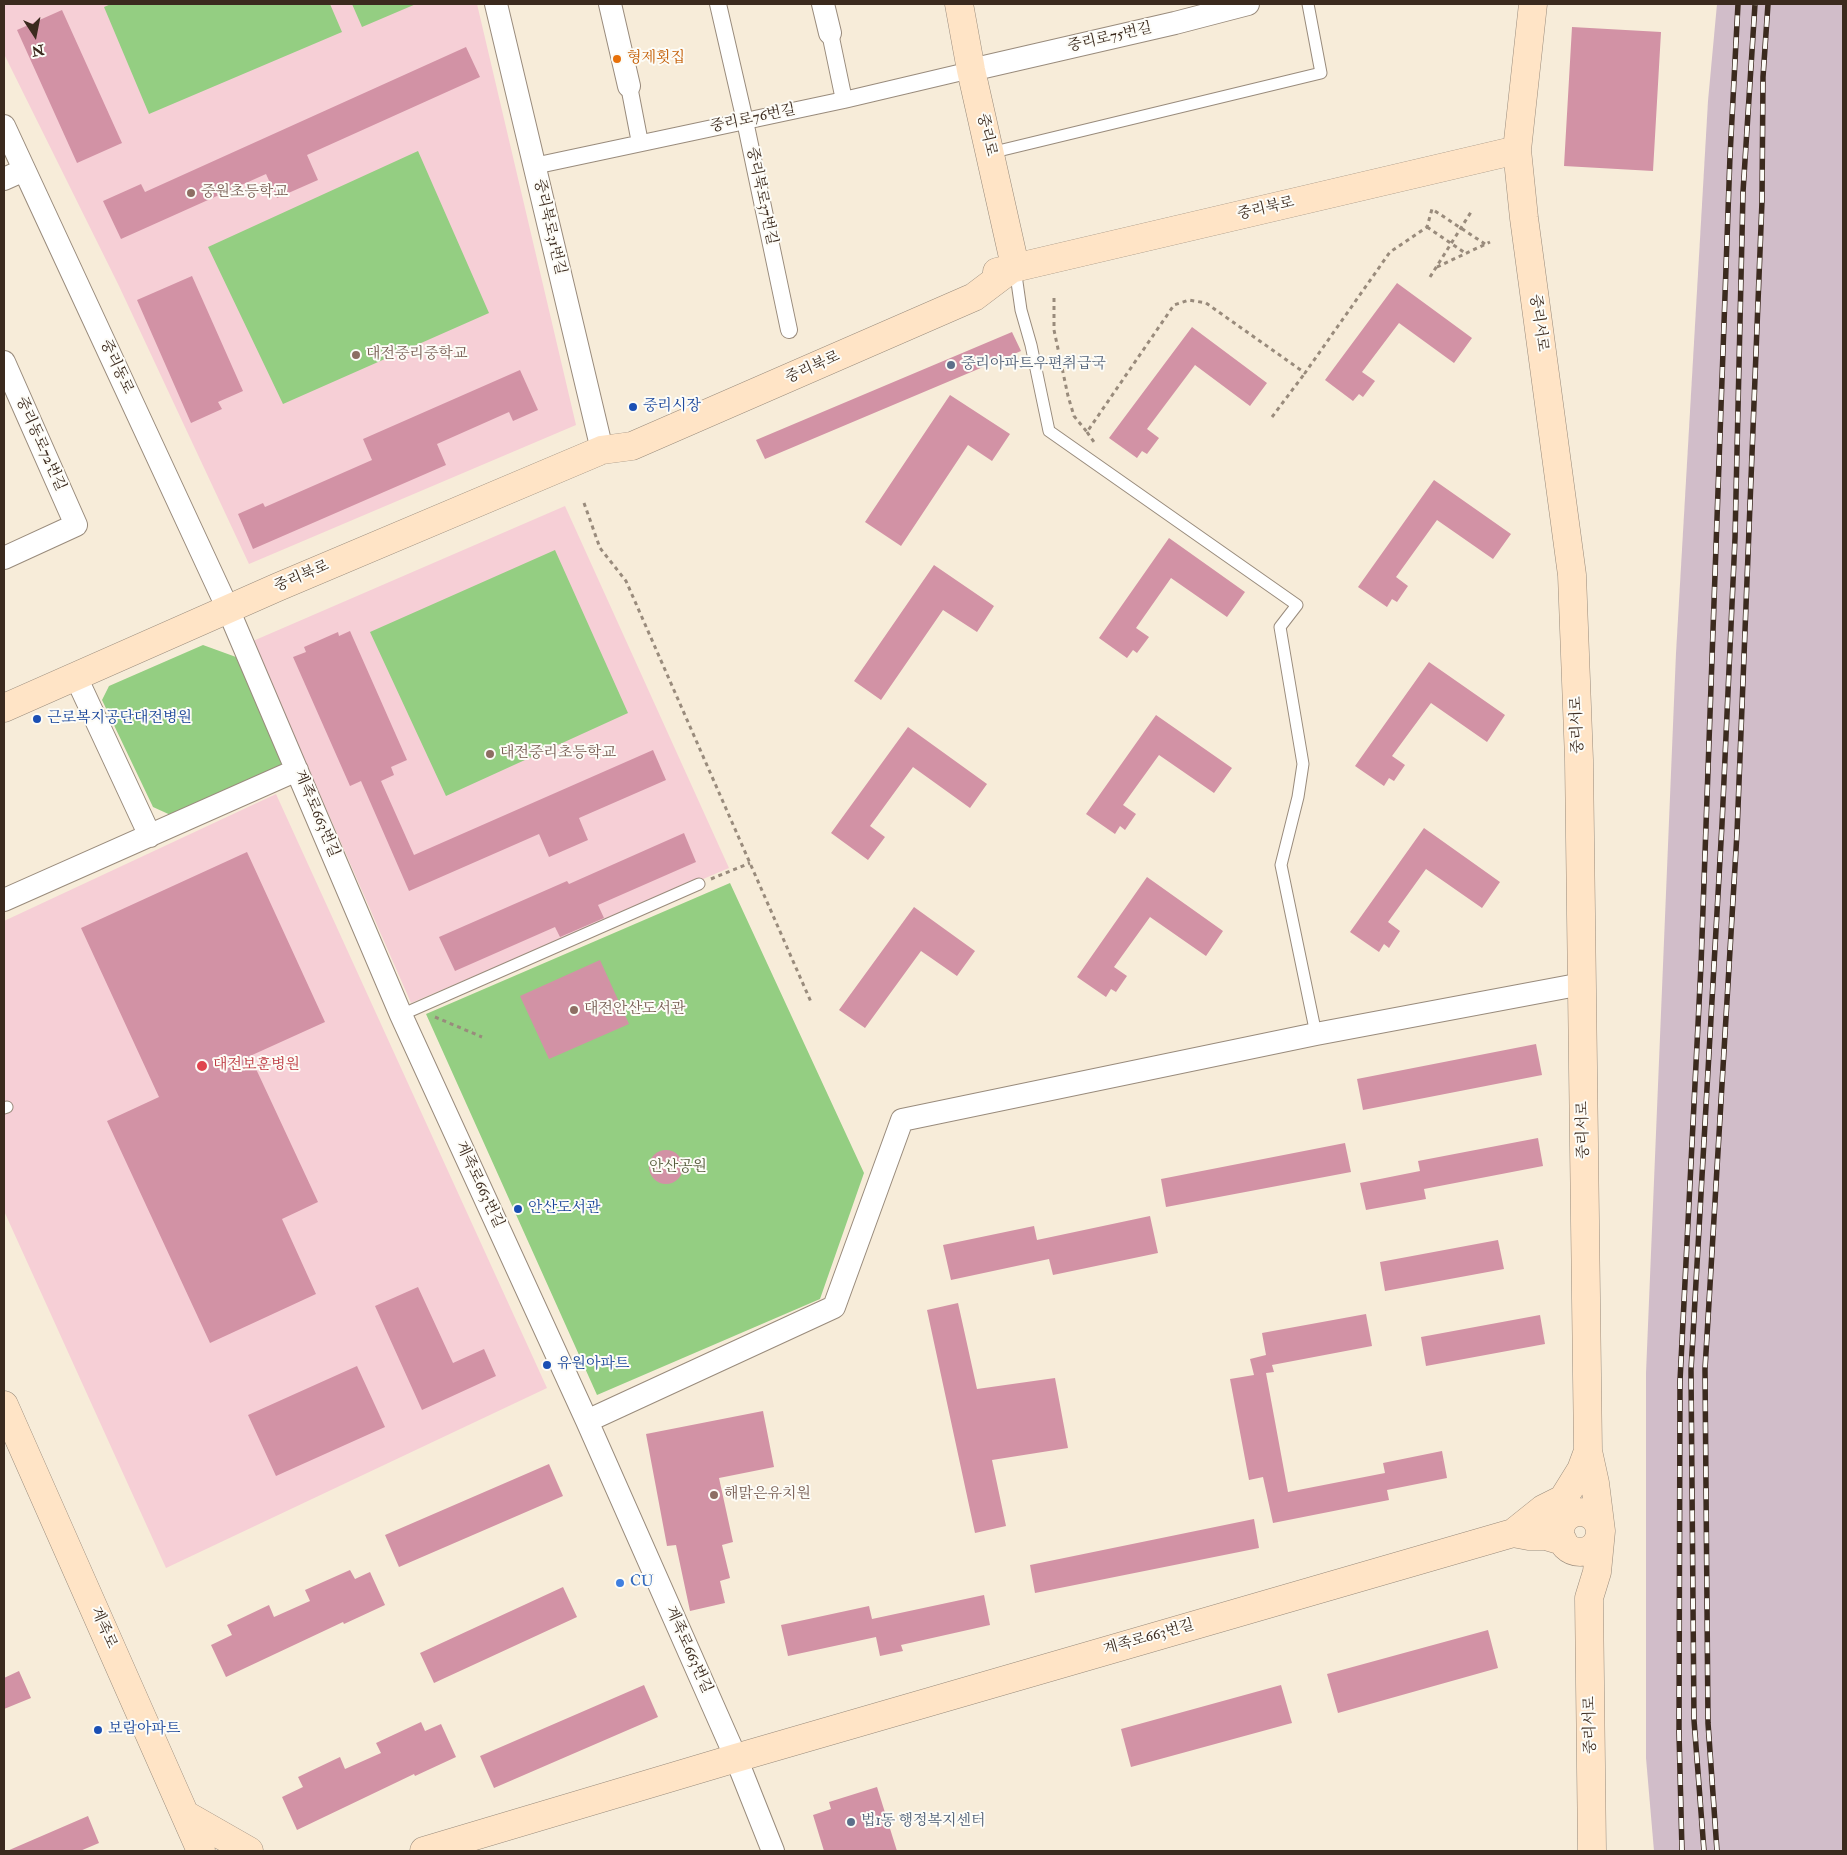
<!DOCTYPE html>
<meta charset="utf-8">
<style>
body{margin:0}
#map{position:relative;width:1847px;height:1855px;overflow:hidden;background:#f7ecd9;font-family:"IM FELL Double Pica",serif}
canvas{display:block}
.frame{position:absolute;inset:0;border:5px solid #3b2a1e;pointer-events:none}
.north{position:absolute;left:10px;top:10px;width:50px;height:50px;-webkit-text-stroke:4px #fdfcf7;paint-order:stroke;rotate:169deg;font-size:14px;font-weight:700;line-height:20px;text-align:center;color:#3b2a1e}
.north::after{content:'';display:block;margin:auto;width:18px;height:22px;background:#3b2a1e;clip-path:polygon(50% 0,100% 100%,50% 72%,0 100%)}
</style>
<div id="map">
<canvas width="1847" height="1855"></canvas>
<div class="frame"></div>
<div class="north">N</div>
</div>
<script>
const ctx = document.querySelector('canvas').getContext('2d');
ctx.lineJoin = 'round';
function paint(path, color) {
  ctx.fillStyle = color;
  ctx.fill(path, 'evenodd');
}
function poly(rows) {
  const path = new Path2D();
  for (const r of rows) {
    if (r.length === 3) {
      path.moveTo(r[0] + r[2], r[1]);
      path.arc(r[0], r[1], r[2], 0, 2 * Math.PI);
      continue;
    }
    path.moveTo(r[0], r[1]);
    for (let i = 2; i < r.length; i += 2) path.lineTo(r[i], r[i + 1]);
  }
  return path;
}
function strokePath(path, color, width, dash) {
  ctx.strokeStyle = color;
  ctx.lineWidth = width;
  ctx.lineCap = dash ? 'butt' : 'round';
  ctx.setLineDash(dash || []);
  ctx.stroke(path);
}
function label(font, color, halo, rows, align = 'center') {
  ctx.font = font + ' "IM FELL Double Pica","Noto Serif KR",serif';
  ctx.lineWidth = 4;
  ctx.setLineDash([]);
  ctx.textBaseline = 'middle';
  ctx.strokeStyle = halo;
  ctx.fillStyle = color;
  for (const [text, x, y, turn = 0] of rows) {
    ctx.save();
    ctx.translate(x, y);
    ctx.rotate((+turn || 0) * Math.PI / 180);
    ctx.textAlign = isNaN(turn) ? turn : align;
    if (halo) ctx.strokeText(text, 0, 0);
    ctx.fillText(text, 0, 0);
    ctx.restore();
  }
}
paint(poly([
 [4,4,477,4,576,425,249,564,119,286,4,54],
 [565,506,729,868,411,1003,253,641],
 [276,794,547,1388,166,1568,4,1211,4,921]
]), '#f6cfd6');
paint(poly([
 [1717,4,1843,4,1843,1851,1654,1851,1646,1758,1646,1373,1676,653,1708,101]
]), '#d1bdc9');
paint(poly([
 [111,4,330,4,342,32,149,114,104,7],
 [352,4,416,4,362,27],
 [418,151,489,313,283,404,208,247],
 [555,550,628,713,446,796,370,632],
 [203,645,236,657,286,768,175,817,153,807,102,700,109,686],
 [730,883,864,1173,820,1299,597,1395,426,1014]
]), '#94ce82');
paint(poly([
 [62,10,122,143,77,163,17,30],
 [1572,27,1661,32,1653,171,1564,166],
 [466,47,480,77,307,155,318,180,277,198,266,174,121,239,103,201,141,184,145,192],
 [192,276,243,391,218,402,222,409,191,423,137,300],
 [1397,283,1472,338,1454,363,1399,323,1362,372,1375,381,1363,397,1359,394,1353,401,1325,380],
 [1192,327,1267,383,1250,406,1195,365,1147,429,1159,438,1147,454,1142,451,1137,458,1109,438],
 [1012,332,1021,351,765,459,756,440],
 [520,370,538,410,513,421,509,412,437,444,446,465,253,549,238,514,263,503,265,507,372,460,363,439],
 [950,395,1010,434,992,461,968,445,901,546,865,522],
 [1434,480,1511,534,1493,559,1437,520,1396,577,1408,586,1397,602,1392,599,1387,607,1358,587],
 [1169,538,1245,592,1227,617,1171,578,1136,628,1149,637,1137,653,1133,650,1127,658,1099,638],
 [934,565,994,606,977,632,943,610,881,700,854,681],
 [350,631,407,760,391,767,394,775,381,781,414,855,653,750,666,780,579,818,588,840,549,857,539,834,409,891,361,781,350,786,293,657,306,652,304,647,338,632,339,636],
 [1429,662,1505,715,1487,742,1431,703,1392,756,1405,765,1394,781,1389,778,1384,786,1355,766],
 [1156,715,1232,768,1214,793,1159,755,1123,805,1136,814,1125,830,1120,826,1115,834,1086,814],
 [908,727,987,784,970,808,913,767,870,826,885,837,868,860,831,833],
 [1424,828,1500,882,1482,908,1426,869,1388,922,1400,931,1389,948,1384,944,1379,952,1350,932],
 [684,833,696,862,598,905,604,918,560,937,555,927,455,971,439,937,567,881,569,884],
 [247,852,325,1022,250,1056,318,1202,282,1219,316,1294,210,1343,107,1121,159,1097,81,928],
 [1147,877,1223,931,1206,956,1150,917,1114,967,1127,976,1116,992,1111,989,1106,997,1077,977],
 [914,907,975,951,957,976,921,951,865,1028,839,1010],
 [600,960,629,1024,549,1059,520,996],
 [1536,1044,1542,1075,1363,1110,1357,1079],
 [1538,1138,1543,1166,1424,1189,1426,1199,1366,1210,1360,1183,1420,1171,1418,1161],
 [1345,1143,1351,1172,1166,1207,1161,1179],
 [666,1167,17],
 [1150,1216,1158,1253,1053,1275,1049,1259,951,1280,943,1245,1034,1226,1037,1240],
 [1498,1240,1504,1269,1385,1291,1380,1262],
 [418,1287,453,1363,484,1349,496,1376,422,1410,375,1306],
 [958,1303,977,1389,1055,1378,1068,1448,992,1460,1006,1526,975,1533,927,1310],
 [1366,1314,1372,1346,1272,1365,1274,1372,1266,1373,1288,1492,1385,1473,1383,1463,1442,1451,1447,1478,1387,1490,1389,1500,1273,1523,1263,1477,1249,1480,1230,1379,1254,1375,1250,1359,1266,1355,1262,1333],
 [1540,1315,1545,1344,1426,1366,1421,1337],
 [357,1366,385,1427,276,1476,248,1415],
 [763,1411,774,1467,719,1478,733,1542,722,1545,730,1578,720,1581,725,1603,690,1611,676,1545,667,1546,646,1434],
 [549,1464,563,1496,399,1567,385,1535],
 [1254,1519,1259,1548,1035,1593,1030,1565],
 [350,1570,355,1579,370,1572,385,1605,344,1624,343,1622,226,1677,211,1645,232,1635,227,1625,269,1605,274,1617,310,1601,305,1590],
 [563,1587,577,1617,434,1683,420,1653],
 [984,1595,990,1625,901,1645,903,1651,880,1656,876,1637,788,1656,781,1625,869,1606,872,1619],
 [1488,1630,1498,1668,1338,1713,1327,1674],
 [19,1671,31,1698,4,1709,4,1678],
 [644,1685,658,1717,494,1788,480,1756],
 [1281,1685,1292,1723,1131,1767,1121,1729],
 [421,1722,425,1731,441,1724,456,1757,415,1776,414,1774,297,1830,282,1797,303,1787,298,1777,340,1757,345,1769,381,1753,376,1743],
 [877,1787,897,1851,824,1851,813,1815,831,1809,829,1802],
 [88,1816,99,1843,80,1851,7,1851]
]), '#d292a5');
const service = poly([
 [990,153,1321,73,1308,4],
 [1015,268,1021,310,1031,345,1049,431,1297,605,1280,627,1303,764,1298,797,1281,865,1316,1034],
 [401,1015,699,884],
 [4,1108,7,1107]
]);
const pedestrian = poly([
 [718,4,745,121,789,330],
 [830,33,844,100],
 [629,86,640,143],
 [534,166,844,100,971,70]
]);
const minor = poly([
 [496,4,602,450],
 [610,4,629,86],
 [823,4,830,33],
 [971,70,1175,23,1248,4],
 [4,126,228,609,401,1015,587,1421,736,1758,773,1851],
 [4,179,24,170],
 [4,362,76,525,4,558],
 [76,677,150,836],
 [4,900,297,770],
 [587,1421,834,1307,902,1120,1316,1034,1582,984]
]);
const secondary = poly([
 [959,4,971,70,1015,266],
 [1533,4,1517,150,1524,218,1572,575,1579,760,1588,1451,1595,1483,1601,1531,1597,1572,1589,1598,1592,1851],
 [997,272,1517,150],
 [4,708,278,587,602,450,632,446,974,297,1015,266],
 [4,1405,201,1851],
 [1580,1532,20],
 [1513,1533,1543,1509,1563,1499,1581,1470,1588,1451],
 [186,1815,249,1851],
 [424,1851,736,1758,1513,1533,1529,1536,1546,1536,1563,1541]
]);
strokePath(service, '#998b7c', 13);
strokePath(pedestrian, '#998b7c', 18);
strokePath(minor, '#998b7c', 24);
strokePath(secondary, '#998b7c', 29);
strokePath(poly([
 [1427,227,1465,253],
 [1437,267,1490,242],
 [1430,277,1471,212],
 [1054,298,1054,330,1068,396,1074,416,1087,432,1174,305,1189,300,1206,303,1305,373,1390,252,1427,227,1432,209,1485,244],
 [1272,417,1305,373],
 [1087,432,1094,442],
 [584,503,600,548,626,581,811,1002],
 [711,879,750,863],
 [435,1017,482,1037]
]), '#998b7c', 3, [4, 4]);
strokePath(service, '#fff', 11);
strokePath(pedestrian, '#fff', 16);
strokePath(minor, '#fff', 22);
strokePath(secondary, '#ffe4c6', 28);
const rail = poly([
 [1682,1851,1679,1732,1680,1381,1701,965,1730,156,1738,4],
 [1704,1851,1694,1720,1691,1370,1722,824,1735,538,1743,192,1755,4],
 [1717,1851,1708,1723,1705,1369,1737,833,1762,201,1763,77,1768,4]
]);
strokePath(rail, '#3b2a1e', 5.5);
strokePath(rail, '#fdfcf7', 4, [11]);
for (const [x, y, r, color] of [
 [617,59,5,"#e8710a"],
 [191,193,5,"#8d6e63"],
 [356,355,5,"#8d6e63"],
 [951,365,5,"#5c6f8a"],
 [633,407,5,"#1a4fb4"],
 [37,719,5,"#1a4fb4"],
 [490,754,5,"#8d6e63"],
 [574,1010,5,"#8d6e63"],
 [202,1066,6,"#e0444e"],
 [518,1209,5,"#1a4fb4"],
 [547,1365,5,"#1a4fb4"],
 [714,1495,5,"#8d6e63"],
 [620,1583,5,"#3f7fe0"],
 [98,1730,5,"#1a4fb4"],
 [851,1822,5,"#5c6f8a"]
]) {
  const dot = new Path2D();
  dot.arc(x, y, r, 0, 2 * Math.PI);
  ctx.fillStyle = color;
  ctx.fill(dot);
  strokePath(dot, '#fdfcf7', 2);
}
label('15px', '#3b2a1e', '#fdfcf7', [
 ["중리로75번길",1110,38,-13],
 ["중리로76번길",753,119,-12],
 ["중리로",986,135,77],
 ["중리북로37번길",761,196,78],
 ["중리북로",1266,209,-13],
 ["중리북로31번길",549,227,77],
 ["중리서로",1538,323,82],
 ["중리동로",116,367,65],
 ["중리북로",813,368,-24],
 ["중리동로72번길",40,444,66],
 ["중리북로",302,577,-23],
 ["중리서로",1578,725,-92],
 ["계족로663번길",316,814,67],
 ["중리서로",1584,1130,-91],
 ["계족로663번길",479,1185,65],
 ["계족로",103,1628,66],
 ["계족로663번길",1149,1638,-16],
 ["계족로663번길",688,1650,66],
 ["중리서로",1591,1725,-91]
]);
label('15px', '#c56008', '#fdfcf7', [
 ["형제횟집",627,59]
], 'left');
label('15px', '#785e54', '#fdfcf7', [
 ["중원초등학교",201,193],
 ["대전중리중학교",366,355],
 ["대전중리초등학교",500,754],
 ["대전안산도서관",584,1010],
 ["해맑은유치원",724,1495]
], 'left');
label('15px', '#4e5e75', '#fdfcf7', [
 ["중리아파트우편취급국",961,365],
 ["법1동 행정복지센터",861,1822]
], 'left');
label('15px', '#164399', '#fdfcf7', [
 ["중리시장",643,407],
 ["근로복지공단대전병원",47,719],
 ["안산도서관",528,1209],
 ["유원아파트",557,1365],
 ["보람아파트",108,1730]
], 'left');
label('15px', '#be3a42', '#fdfcf7', [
 ["대전보훈병원",213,1066]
], 'left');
label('15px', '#565b3c', '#fdfcf7', [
 ["안산공원",678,1168]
]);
label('15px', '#366cbe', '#fdfcf7', [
 ["CU",630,1583]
], 'left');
</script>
